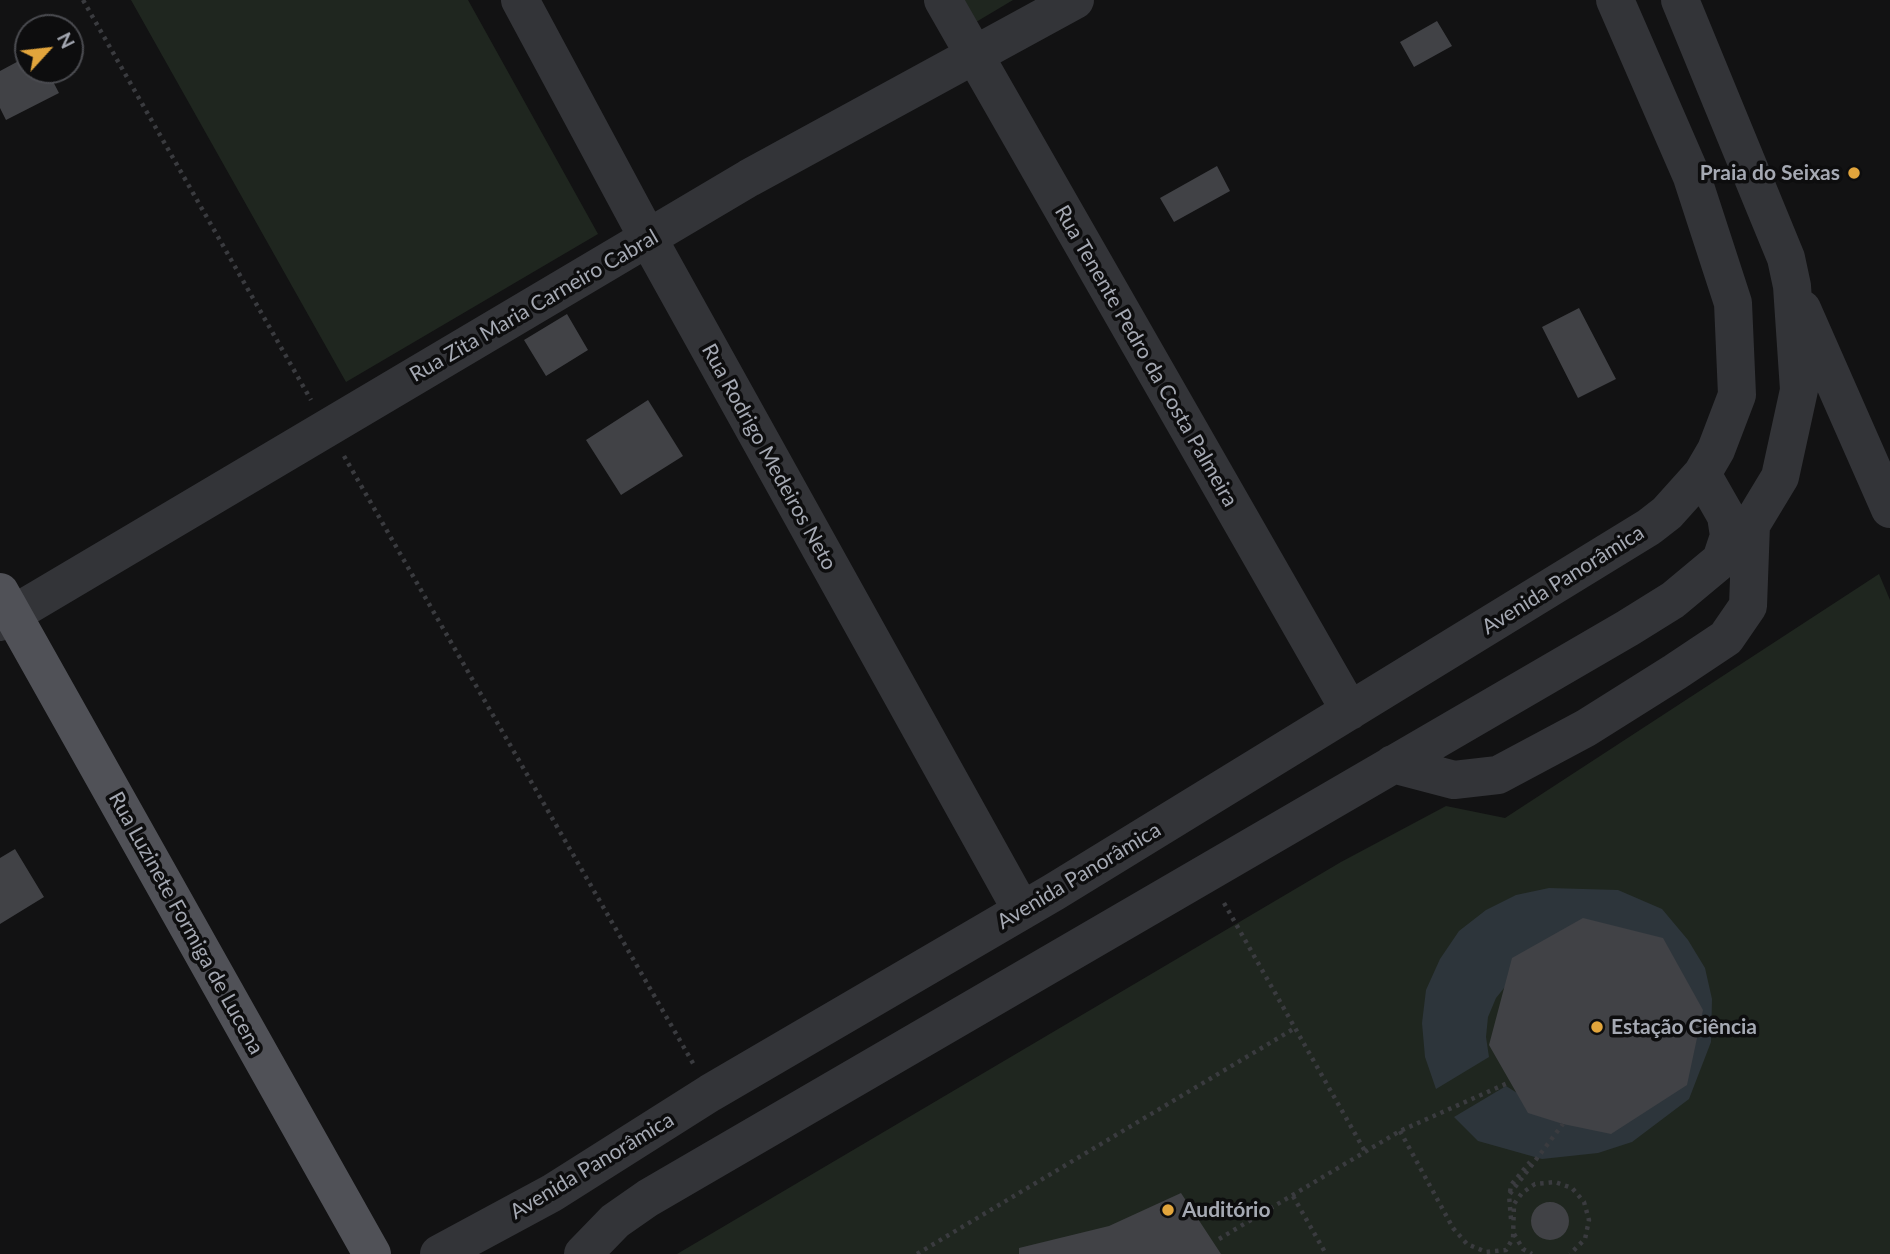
<!DOCTYPE html>
<meta charset="utf-8">
<style>
body{margin:0}
#map{position:relative;width:1890px;height:1254px;overflow:hidden;background:#121213;font-family:Lato,sans-serif}
canvas{display:block}
.north{position:absolute;left:14px;top:14px;width:70px;height:70px;box-sizing:border-box;background:#0d0d0e;border:2px solid #4a4b50;border-radius:50%;rotate:63deg;font-size:19px;font-weight:700;line-height:28px;text-align:center;color:#a5a9b3}
.north::after{content:'';display:block;margin:auto;width:24px;height:32px;background:#e2a53c;clip-path:polygon(50% 0,100% 100%,50% 72%,0 100%)}
</style>
<div id="map">
<canvas width="1890" height="1254"></canvas>
<div class="north">N</div>
</div>
<script>
const ctx = document.querySelector('canvas').getContext('2d');
ctx.lineJoin = 'round';
function paint(path, color) {
  ctx.fillStyle = color;
  ctx.fill(path, 'evenodd');
}
function poly(rows) {
  const path = new Path2D();
  for (const r of rows) {
    if (r.length === 3) {
      path.moveTo(r[0] + r[2], r[1]);
      path.arc(r[0], r[1], r[2], 0, 2 * Math.PI);
      continue;
    }
    path.moveTo(r[0], r[1]);
    for (let i = 2; i < r.length; i += 2) path.lineTo(r[i], r[i + 1]);
  }
  return path;
}
function strokePath(path, color, width, dash) {
  ctx.strokeStyle = color;
  ctx.lineWidth = width;
  ctx.lineCap = dash ? 'butt' : 'round';
  ctx.setLineDash(dash || []);
  ctx.stroke(path);
}
function label(font, color, halo, rows, align = 'center') {
  ctx.font = font + ' Lato,sans-serif';
  ctx.lineWidth = 7;
  ctx.setLineDash([]);
  ctx.textBaseline = 'middle';
  ctx.strokeStyle = halo;
  ctx.fillStyle = color;
  for (const [text, x, y, turn = 0] of rows) {
    ctx.save();
    ctx.translate(x, y);
    ctx.rotate((+turn || 0) * Math.PI / 180);
    ctx.textAlign = isNaN(turn) ? turn : align;
    if (halo) ctx.strokeText(text, 0, 0);
    ctx.fillText(text, 0, 0);
    ctx.restore();
  }
}
paint(poly([
 [131,0,468,0,598,234,346,382],
 [950,0,1013,0,966,28],
 [1879,574,1890,600,1890,1254,677,1254,1341,862,1446,806,1505,818]
]), '#1f261f');
paint(poly([
 [1549,888,1618,890,1662,909,1688,940,1705,968,1712,999,1711,1042,1689,1099,1632,1142,1598,1153,1542,1159,1478,1141,1454,1117,1506,1086,1522,1096,1508,983,1496,998,1488,1017,1486,1037,1489,1057,1436,1089,1425,1057,1422,1023,1426,990,1440,959,1459,931,1486,910,1516,895]
]), '#2d353b');
paint(poly([
 [1437,21,1452,46,1414,67,1400,42],
 [28,56,28,70,47,70,59,93,6,120,0,108,0,71],
 [1217,166,1230,191,1174,222,1160,198],
 [1579,308,1616,379,1578,398,1542,327],
 [567,314,588,350,546,376,524,340],
 [648,400,683,456,621,495,586,440],
 [15,849,44,897,0,924,0,858],
 [1583,918,1663,938,1703,1010,1687,1085,1611,1134,1563,1124,1528,1113,1489,1045,1512,958],
 [1181,1193,1221,1254,1019,1254,1019,1248,1109,1226],
 [1550,1221,19]
]), '#414246');
strokePath(poly([
 [83,0,311,400],
 [344,456,694,1065],
 [1224,903,1366,1153],
 [1400,1131,1453,1228,1467,1244,1486,1252,1506,1250,1513,1238,1514,1204,1522,1193,1535,1184,1555,1182,1572,1188,1584,1202,1589,1220,1585,1239,1570,1254],
 [1510,1192,1511,1185,1530,1162],
 [1293,1196,1326,1254],
 [1511,1219,1509,1195,1563,1124],
 [1514,1234,1523,1249,1532,1254],
 [1219,1239,1400,1131,1510,1082],
 [917,1254,1295,1028]
]), '#3a3b3f', 4.5, [3.5, 5]);
strokePath(poly([
 [520,0,649,240,1022,911],
 [943,0,1350,711],
 [1802,309,1890,509],
 [1702,474,1726,516,1729,536,1721,560],
 [0,622,749,178,1075,0],
 [1393,764,1454,780,1498,775,1586,728,1675,672,1726,638,1748,606,1751,525],
 [439,1254,552,1193,710,1093,1054,892,1649,527,1667,513,1702,474,1716,450,1737,395,1733,303,1692,177,1615,0],
 [583,1254,615,1221,648,1198,1628,628,1673,600,1721,560,1751,525,1780,477,1799,390,1792,286,1786,258,1680,0]
]), '#333438', 38);
strokePath(poly([
 [0,592,372,1254]
]), '#505157', 38);
for (const [x, y, r, color] of [
 [1854,173,7,"#e2a53c"],
 [1597,1027,7,"#e2a53c"],
 [1168,1210,7,"#e2a53c"]
]) {
  const dot = new Path2D();
  dot.arc(x, y, r, 0, 2 * Math.PI);
  ctx.fillStyle = color;
  ctx.fill(dot);
  strokePath(dot, '#0d0d0e', 2.5);
}
label('bold 21px', '#a5a9b3', '#0d0d0e', [
 ["Praia do Seixas",1840,173,"right"],
 ["Estação Ciência",1611,1027],
 ["Auditório",1182,1210]
], 'left');
label('21px', '#a5a9b3', '#0d0d0e', [
 ["Rua Zita Maria Carneiro Cabral",534,306,-30],
 ["Rua Tenente Pedro da Costa Palmeira",1146,356,60],
 ["Rua Rodrigo Medeiros Neto",769,457,61],
 ["Avenida Panorâmica",1563,580,-32],
 ["Avenida Panorâmica",1079,876,-31],
 ["Rua Luzinete Formiga de Lucena",186,923,61],
 ["Avenida Panorâmica",592,1166,-31]
]);
</script>
